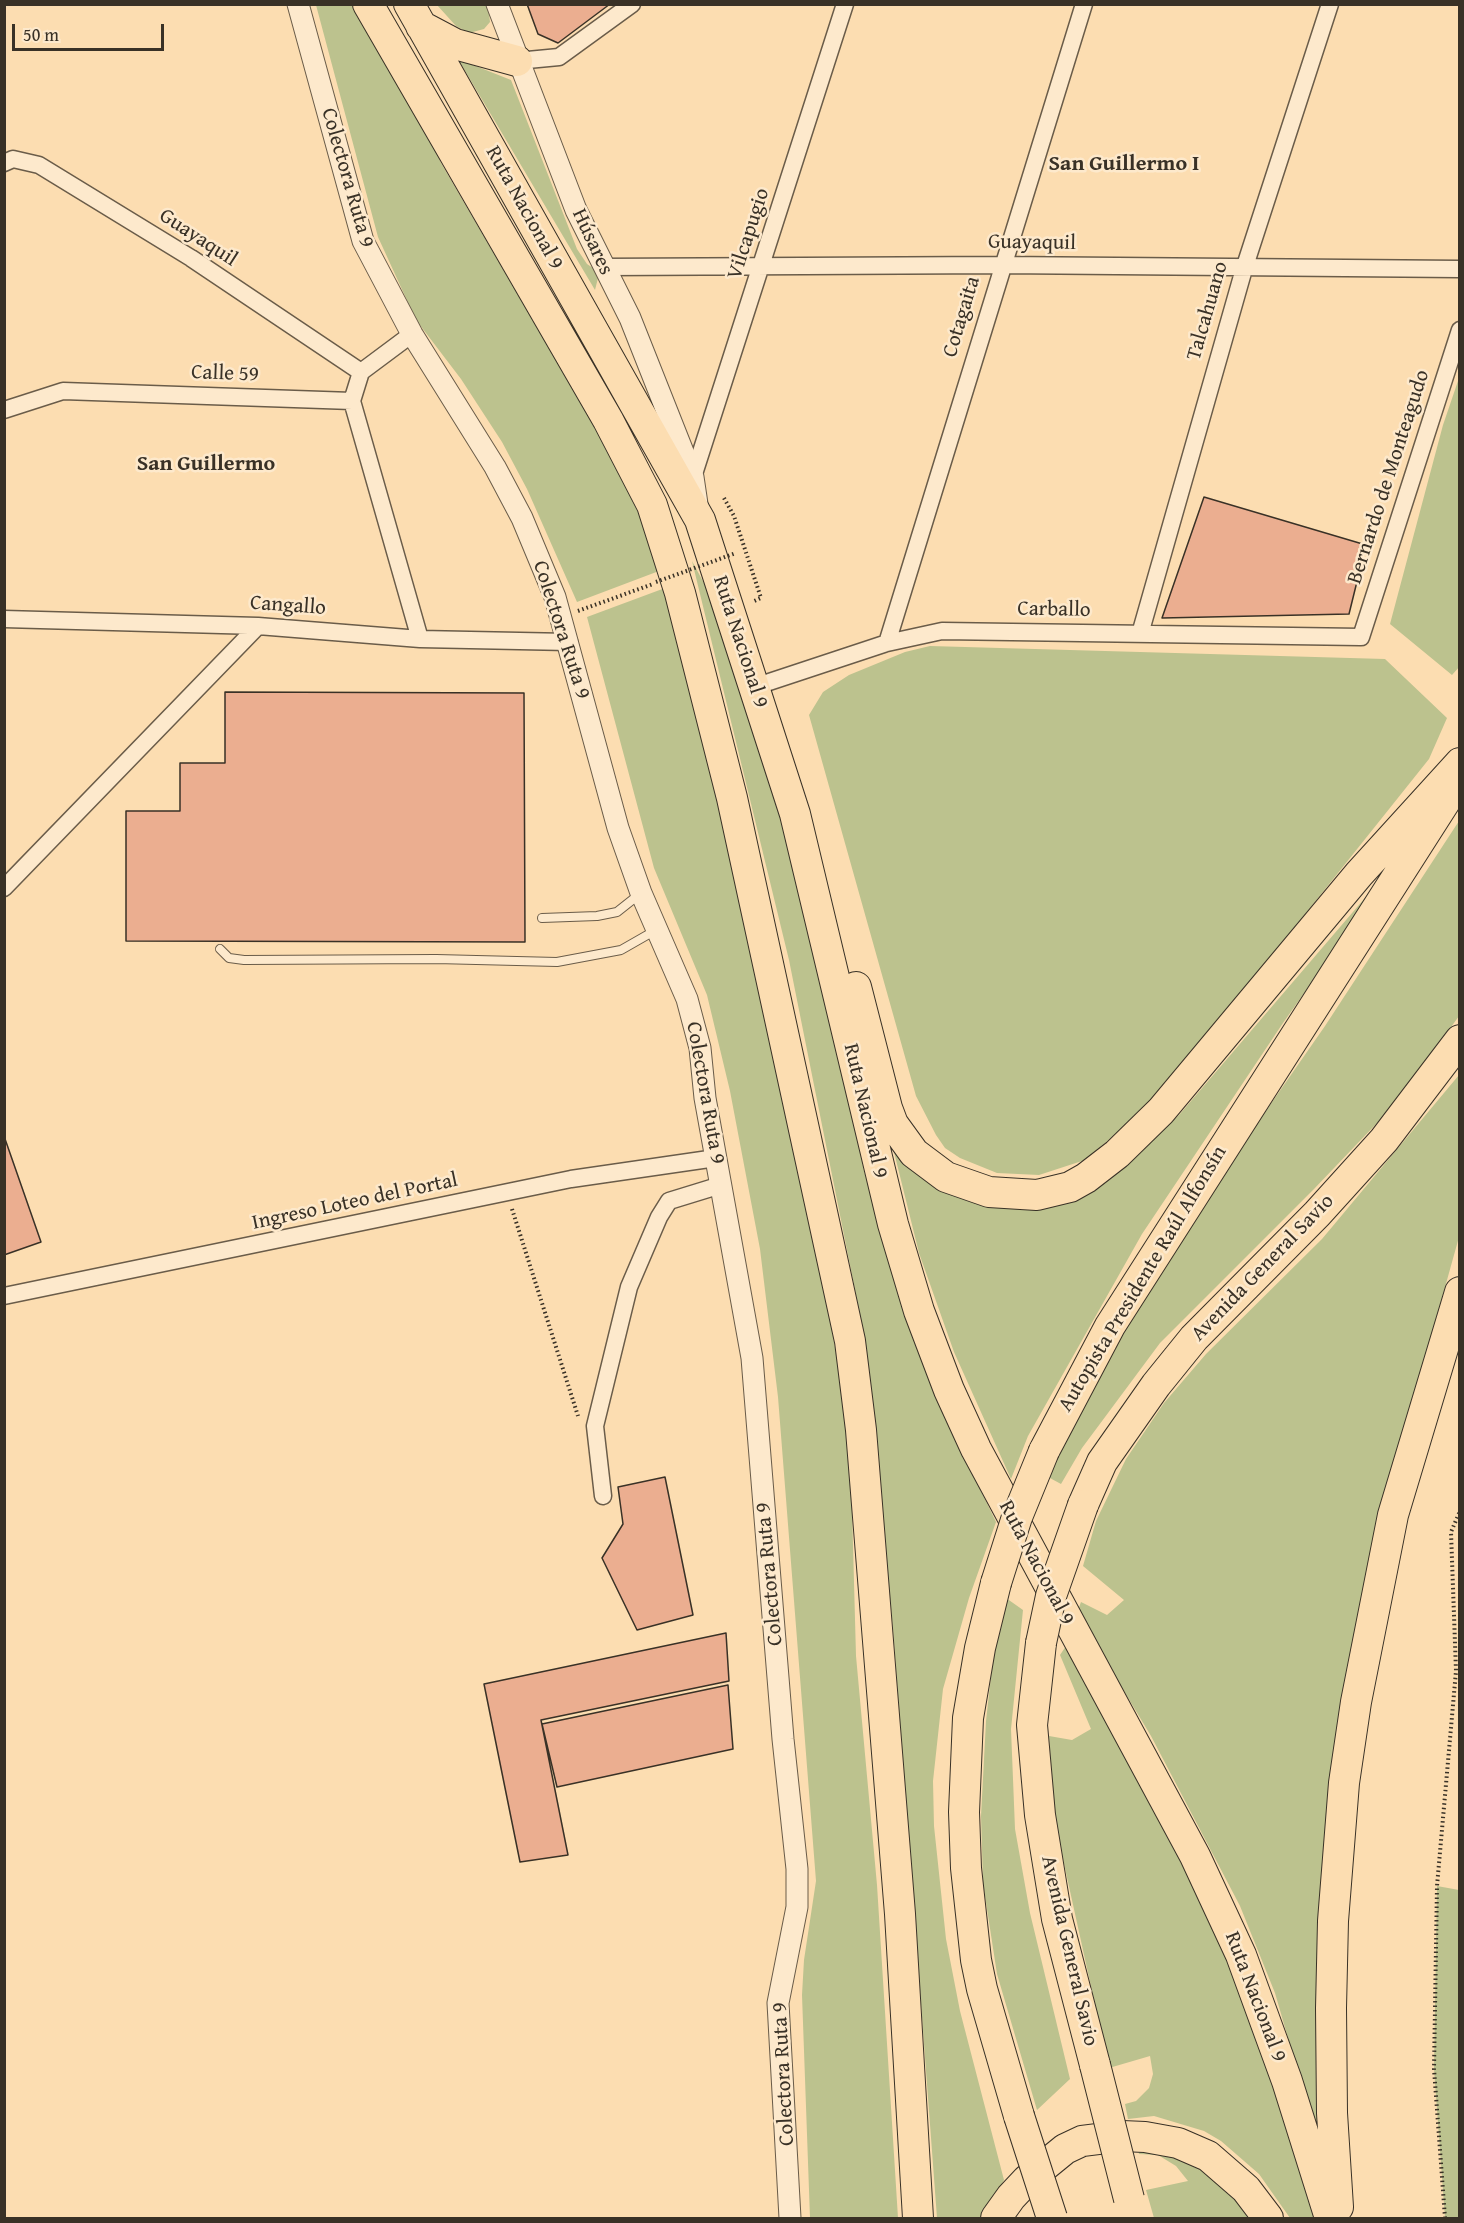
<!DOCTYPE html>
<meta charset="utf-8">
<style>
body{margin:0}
#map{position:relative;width:1464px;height:2223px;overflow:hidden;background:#fcddb1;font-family:"Gentium Book Plus",serif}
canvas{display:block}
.frame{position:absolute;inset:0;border:6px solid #393126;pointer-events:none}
.scale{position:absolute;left:12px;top:24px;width:152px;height:27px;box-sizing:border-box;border:3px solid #393126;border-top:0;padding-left:8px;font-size:18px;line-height:21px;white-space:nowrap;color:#393126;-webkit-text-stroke:4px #fde9cc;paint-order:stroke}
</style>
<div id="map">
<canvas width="1464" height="2223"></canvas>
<div class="frame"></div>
<div class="scale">50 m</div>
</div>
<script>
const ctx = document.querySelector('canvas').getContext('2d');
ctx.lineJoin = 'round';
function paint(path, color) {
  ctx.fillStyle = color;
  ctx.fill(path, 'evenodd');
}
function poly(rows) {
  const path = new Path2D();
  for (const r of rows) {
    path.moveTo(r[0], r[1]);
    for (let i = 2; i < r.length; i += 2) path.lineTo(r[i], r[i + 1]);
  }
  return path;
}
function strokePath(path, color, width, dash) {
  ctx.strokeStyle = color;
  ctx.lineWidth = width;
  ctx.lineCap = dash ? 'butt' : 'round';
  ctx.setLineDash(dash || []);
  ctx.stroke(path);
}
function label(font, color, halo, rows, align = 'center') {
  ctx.font = font + ' "Gentium Book Plus",serif';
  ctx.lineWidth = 5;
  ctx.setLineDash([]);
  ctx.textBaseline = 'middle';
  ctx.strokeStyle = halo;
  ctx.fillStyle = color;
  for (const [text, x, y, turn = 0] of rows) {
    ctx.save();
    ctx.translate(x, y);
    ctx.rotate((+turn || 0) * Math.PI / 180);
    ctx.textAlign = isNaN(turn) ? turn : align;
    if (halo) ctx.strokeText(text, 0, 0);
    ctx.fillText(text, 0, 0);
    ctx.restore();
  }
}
paint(poly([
 [316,5,352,5,416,109,441,163,608,449,641,515,659,571,577,602,527,489,502,442,461,379,416,320,378,237],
 [437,5,488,5,490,22,484,29,469,33,456,26],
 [458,59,511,80,577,249,587,264,596,270,598,278,595,290],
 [1459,378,1460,666,1452,675,1390,624,1443,425],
 [692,561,712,598,777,796,842,1062,864,1171,885,1246,941,1408,996,1522,969,1598,943,1689,933,1781,934,1826,946,1939,960,2011,1004,2180,983,2218,937,2218,893,1629,864,1335,789,960],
 [665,588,714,784,811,1208,840,1377,851,1471,856,1656,877,1885,898,2218,810,2218,802,1995,804,1960,816,1881,778,1397,760,1249,730,1091,707,995,654,868,587,617],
 [930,646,1385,659,1447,718,1429,759,1195,1052,1134,1118,1085,1160,1039,1175,997,1173,960,1158,945,1148,936,1135,916,1096,809,715,823,692,849,675,905,652],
 [1459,821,1459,1016,1398,1101,1314,1189,1160,1343,1082,1448,1061,1484,1048,1477,1125,1325,1199,1207,1325,1026],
 [1400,857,1283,1023,1142,1234,1028,1436,1011,1479,954,1352,919,1253,894,1152,919,1175,977,1203,1125,1165,1179,1115],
 [1459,1075,1459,1237,1369,1560,1348,1663,1333,1762,1323,2159,1275,1993,1240,1906,1151,1736,1077,1613,1081,1602,1107,1615,1124,1600,1083,1566,1096,1521,1126,1459,1164,1403,1206,1354,1322,1239],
 [1006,1598,1023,1610,1011,1729,1015,1829,1030,1913,1070,2079,1037,2110,997,1974,983,1883,981,1816,986,1721,993,1658],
 [1066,1646,1126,1749,1222,1945,1258,2032,1316,2218,1290,2218,1259,2174,1221,2141,1204,2131,1154,2116,1128,2119,1125,2104,1136,2101,1149,2088,1153,2074,1150,2056,1109,2068,1055,1823,1049,1736,1072,1740,1091,1729,1060,1655],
 [1437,1886,1459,1890,1459,2218,1445,2218,1434,2069],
 [1157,2149,1207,2168,1258,2218,1154,2218,1146,2190,1188,2181,1176,2166,1158,2155,1139,2154,1138,2150]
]), '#bcc28e');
const building = poly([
 [527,4,610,4,558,43,538,34,527,4],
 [1204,497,1366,545,1349,614,1162,618,1204,497],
 [225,692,524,693,525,942,126,941,126,811,180,811,180,763,225,763,225,692],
 [4,1136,41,1242,4,1255,4,1136],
 [665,1477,693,1615,637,1630,602,1558,623,1524,618,1487,665,1477],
 [726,1633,729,1681,541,1720,568,1855,520,1862,484,1684,726,1633],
 [728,1685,733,1749,557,1787,542,1724,728,1685]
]);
paint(building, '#ebae90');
strokePath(building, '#393126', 1.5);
const service = poly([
 [542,918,597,916,617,912,641,893],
 [220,949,229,958,244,960,436,959,557,962,621,950,656,930]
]);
const minor = poly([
 [517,61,559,57,632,4],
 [4,163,13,159,39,165,191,258,361,372],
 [604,267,1002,265,1460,269],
 [352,401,420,639],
 [4,410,63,391,352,401,361,372,412,334],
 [693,477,845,4],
 [4,619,258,626,420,639,569,642],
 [1140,634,1244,269,1330,4],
 [887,643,1084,4],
 [754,687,887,643,942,631,1361,637,1460,330],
 [4,888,258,626],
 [4,1296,571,1179,716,1158],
 [603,1496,595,1426,629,1287,659,1217,669,1201,721,1185]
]);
const tertiary = poly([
 [298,4,363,241,412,334,495,467,522,518,555,597,618,828,641,893,687,999,700,1048,705,1098,752,1358,783,1739,797,1869,797,1907,778,2003,790,2218],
 [497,4,576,210,630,318,693,477,697,504]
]);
const motorway = poly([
 [368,4,608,420,652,505,680,593,732,798,850,1341,861,1430,900,1914,918,2218],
 [409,4,700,520,795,814,893,1224,919,1311,949,1390,976,1449,1195,1856,1241,1955,1287,2081,1330,2218],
 [421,26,455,44,517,61],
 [856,987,887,1108,893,1124,914,1153,946,1177,989,1192,1037,1195,1070,1187,1086,1178,1117,1154,1161,1111,1359,874,1460,763],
 [1044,1451,1110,1326,1450,794],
 [1083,1505,1102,1462,1156,1385,1194,1338,1317,1214,1384,1140,1460,1040],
 [996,1583,980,1648,968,1718,964,1812,966,1868,976,1960,982,1989,1019,2116],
 [1041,1643,1032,1725,1040,1815,1057,1919,1095,2065],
 [1338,2207,1332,2113,1331,2008,1333,1921,1344,1783,1356,1702,1393,1515,1460,1292],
 [996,2218,1011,2197,1027,2180,1065,2149,1082,2141,1122,2136,1145,2137,1178,2143,1208,2156,1246,2189,1268,2218]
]);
strokePath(service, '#6a5c49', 10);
strokePath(minor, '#6a5c49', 19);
strokePath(tertiary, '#6a5c49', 23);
strokePath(motorway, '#393126', 32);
strokePath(poly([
 [724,498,734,516,761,598,752,602],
 [578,611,653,584],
 [512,1209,578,1416],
 [1445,2218,1434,2069,1437,1886,1456,1671,1451,1532,1460,1511]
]), '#393126', 4, [1.5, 3]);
strokePath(service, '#fde9cc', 8);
strokePath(minor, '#fde9cc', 16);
strokePath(tertiary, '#fde9cc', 21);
strokePath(motorway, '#fcddb1', 30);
const motorwayBridge = poly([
 [996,1583,1017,1517,1044,1451],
 [1041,1643,1051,1596,1083,1505],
 [1095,2065,1129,2199],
 [1019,2116,1052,2218]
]);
strokePath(motorwayBridge, '#393126', 32, []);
strokePath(poly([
 [656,582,736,553]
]), '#393126', 4, [1.5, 3]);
strokePath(motorwayBridge, '#fcddb1', 30);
label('21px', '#393126', '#fde9cc', [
 ["Colectora Ruta 9",347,178,74],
 ["Ruta Nacional 9",524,208,61],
 ["Vilcapugio",749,234,-72],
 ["Guayaquil",198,238,33],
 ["Húsares",592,242,65],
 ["Guayaquil",1032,243,1],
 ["Talcahuano",1208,311,-74],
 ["Cotagaita",962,317,-73],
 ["Calle 59",225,374,2],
 ["Bernardo de Monteagudo",1389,477,-72],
 ["Cangallo",288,606,4],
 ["Carballo",1054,610,1],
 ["Colectora Ruta 9",561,630,72],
 ["Ruta Nacional 9",740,642,72],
 ["Colectora Ruta 9",705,1093,80],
 ["Ruta Nacional 9",865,1111,77],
 ["Ingreso Loteo del Portal",355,1202,-12],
 ["Avenida General Savio",1263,1268,-46],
 ["Autopista Presidente Raúl Alfonsín",1143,1279,-59],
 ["Ruta Nacional 9",1036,1563,62],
 ["Colectora Ruta 9",770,1574,-95],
 ["Avenida General Savio",1069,1951,77],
 ["Ruta Nacional 9",1255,1997,69],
 ["Colectora Ruta 9",784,2074,-93]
]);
label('bold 22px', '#393126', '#fde9cc', [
 ["San Guillermo I",1124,164],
 ["San Guillermo",206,464]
]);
</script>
